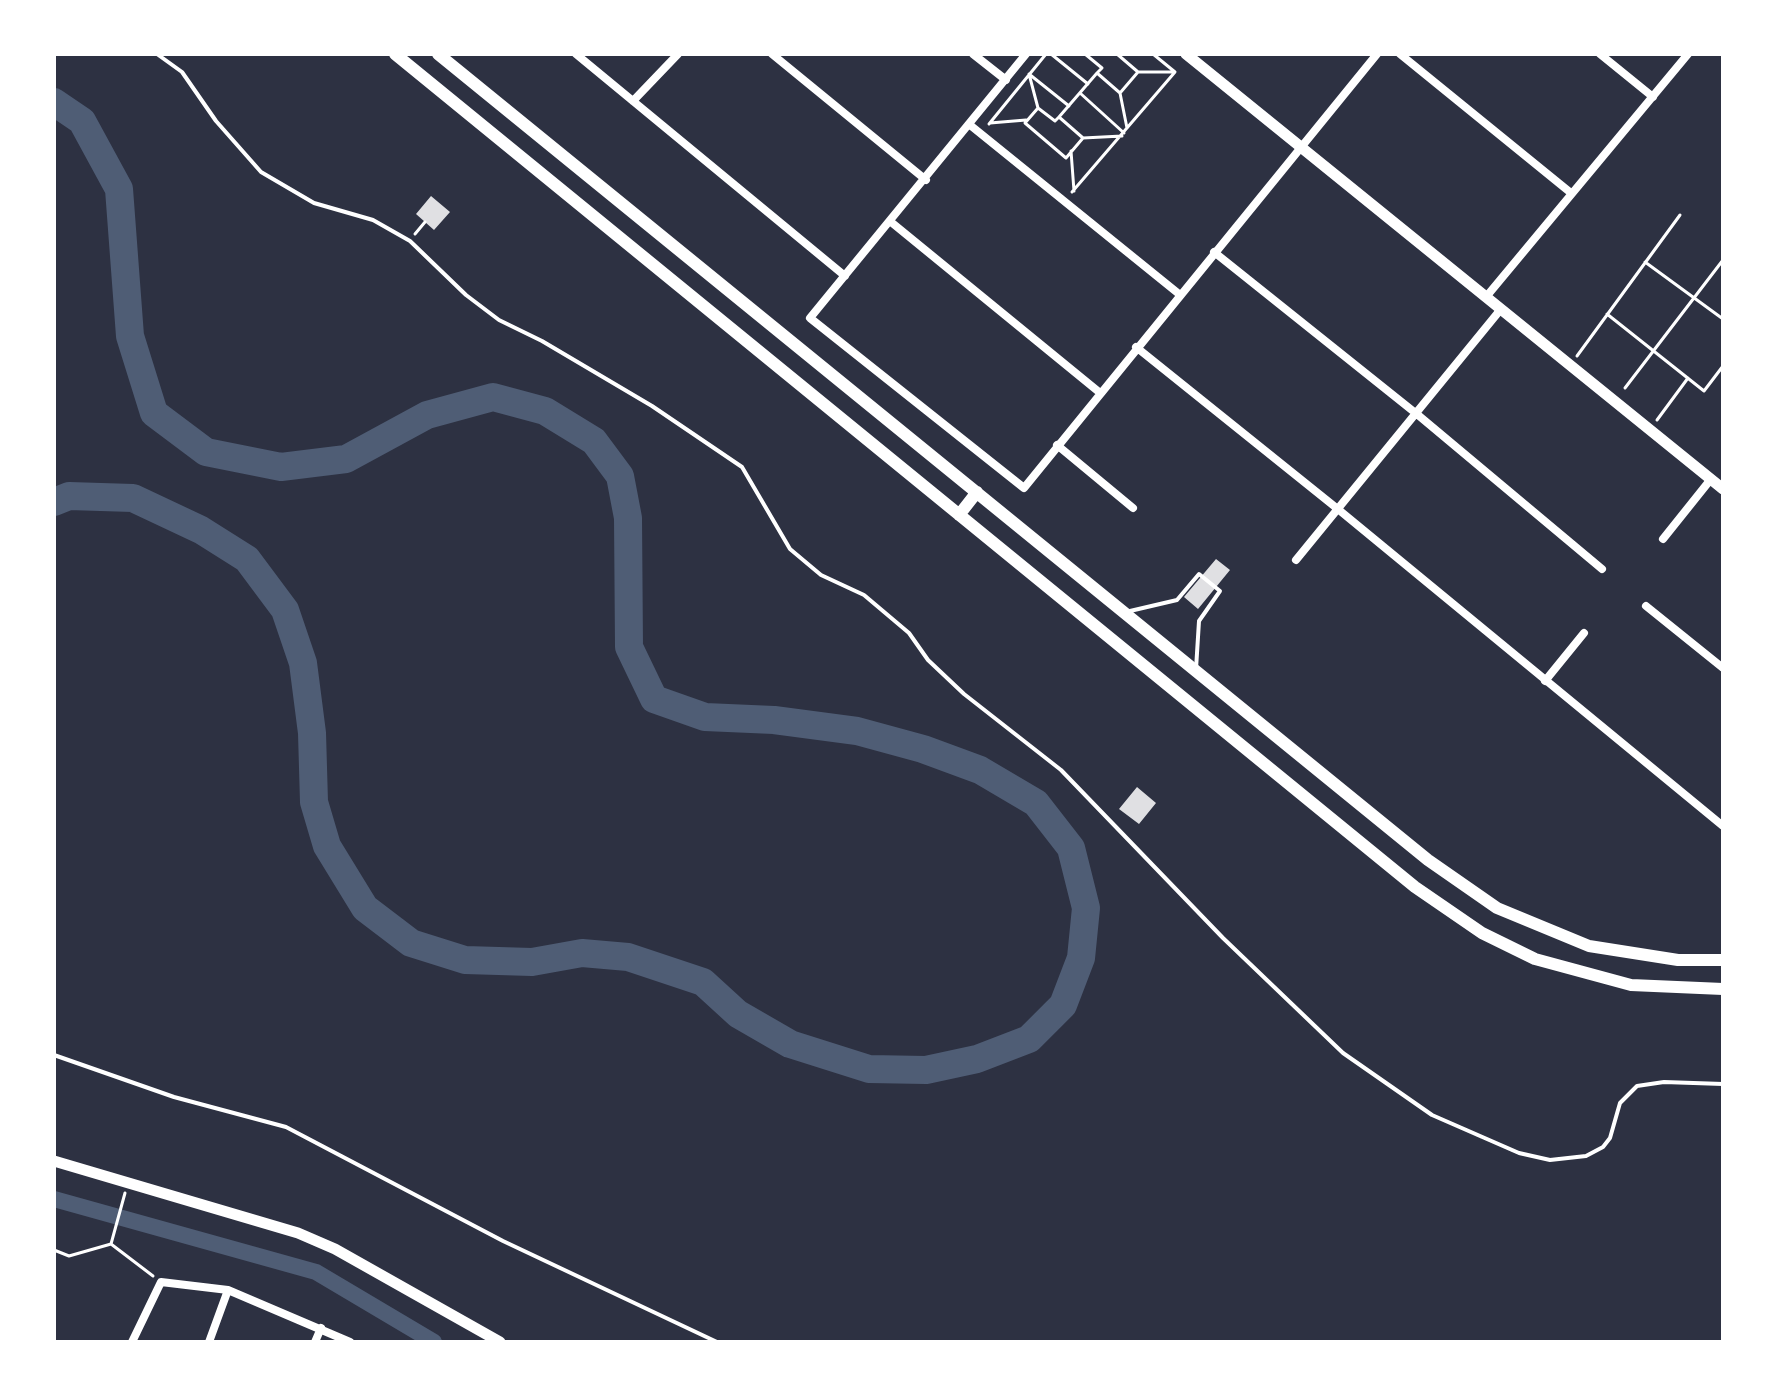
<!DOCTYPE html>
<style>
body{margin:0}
#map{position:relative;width:1777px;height:1396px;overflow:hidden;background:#2d3142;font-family:Mulish,sans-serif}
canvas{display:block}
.frame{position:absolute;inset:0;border:56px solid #fff;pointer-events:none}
</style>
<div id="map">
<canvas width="1777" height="1396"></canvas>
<div class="frame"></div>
</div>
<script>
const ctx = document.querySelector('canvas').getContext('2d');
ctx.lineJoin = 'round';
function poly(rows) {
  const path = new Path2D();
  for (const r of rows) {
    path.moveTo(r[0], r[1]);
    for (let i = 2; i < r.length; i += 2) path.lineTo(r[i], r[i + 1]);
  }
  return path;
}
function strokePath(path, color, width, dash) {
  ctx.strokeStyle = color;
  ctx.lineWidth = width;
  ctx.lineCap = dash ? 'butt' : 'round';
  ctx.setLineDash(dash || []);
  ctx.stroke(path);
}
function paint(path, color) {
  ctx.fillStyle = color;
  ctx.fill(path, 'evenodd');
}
strokePath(poly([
 [54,1199,316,1272,434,1342]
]), '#4f5d75', 16);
strokePath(poly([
 [54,102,82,121,119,189,130,336,154,413,206,452,281,467,346,459,427,415,493,397,545,411,594,441,620,476,628,518,629,647,654,699,705,717,774,720,857,731,923,749,980,770,1036,803,1071,848,1086,908,1081,958,1063,1005,1029,1039,977,1059,926,1070,869,1069,790,1044,738,1014,703,982,628,957,582,953,532,962,465,960,411,943,365,908,327,846,314,802,312,733,303,663,285,610,247,559,201,530,133,498,69,496,54,502]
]), '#4f5d75', 28);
paint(poly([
 [431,196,450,212,434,230,416,214],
 [1216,559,1230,570,1198,609,1184,597],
 [1137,787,1156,803,1139,824,1119,809]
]), '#e0e0e3');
strokePath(poly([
 [1051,54,1088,84],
 [1085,54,1102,68,1097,73,1120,93,1138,72,1117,54],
 [1138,72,1174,72],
 [1080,93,1124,133],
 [1120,93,1127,128],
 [1038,108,1055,121,1059,117,1083,138,1066,158,1025,123,1038,108],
 [1038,108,1029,74,1069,106],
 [1059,117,1097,73],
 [990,123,1026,120],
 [989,124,1046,54],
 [1083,138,1122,136],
 [1071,151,1074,191],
 [1072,192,1175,72,1153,54],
 [415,234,425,222],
 [1645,262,1723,319],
 [1607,314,1704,391,1723,366],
 [1577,356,1680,215],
 [1625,388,1723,260],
 [1657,420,1688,378],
 [111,1244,125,1193],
 [54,1250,69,1256,111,1244,153,1276]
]), '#fff', 3);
strokePath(poly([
 [157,54,182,72,216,121,261,172,314,203,373,220,410,241,466,295,499,320,542,341,652,406,742,467,790,549,821,575,864,595,909,633,928,660,964,694,1061,770,1223,938,1343,1053,1432,1115,1519,1153,1550,1160,1586,1156,1603,1147,1610,1138,1620,1103,1637,1086,1664,1082,1723,1084],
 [1130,611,1177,600,1199,574,1220,591,1199,621,1196,669],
 [54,1055,174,1097,286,1127,503,1241,717,1342]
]), '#fff', 4);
strokePath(poly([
 [576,54,845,276],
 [772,54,926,180],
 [973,54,1006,80],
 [1026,54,810,318,1024,488,1377,54],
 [1400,54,1571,193],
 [1600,54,1653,97],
 [633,101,678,54],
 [970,125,1179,294],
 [891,222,1099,392],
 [1214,252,1418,415,1602,569],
 [1486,297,1688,54],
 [1136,347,1339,510,1723,826],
 [1057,445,1133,508],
 [1663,539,1711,479],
 [1296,560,1501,309],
 [1646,606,1723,668],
 [1545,681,1584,633],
 [132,1342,161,1282,228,1290,350,1342],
 [209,1342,228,1290],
 [315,1342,321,1328]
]), '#fff', 8);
strokePath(poly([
 [1186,54,1723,489],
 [54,1161,298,1233,335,1249,500,1342]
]), '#fff', 11);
strokePath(poly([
 [395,54,1415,887,1482,933,1535,959,1631,985,1723,989],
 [438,54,1428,860,1497,908,1589,946,1678,960,1723,960],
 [959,515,977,492]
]), '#fff', 12);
</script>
